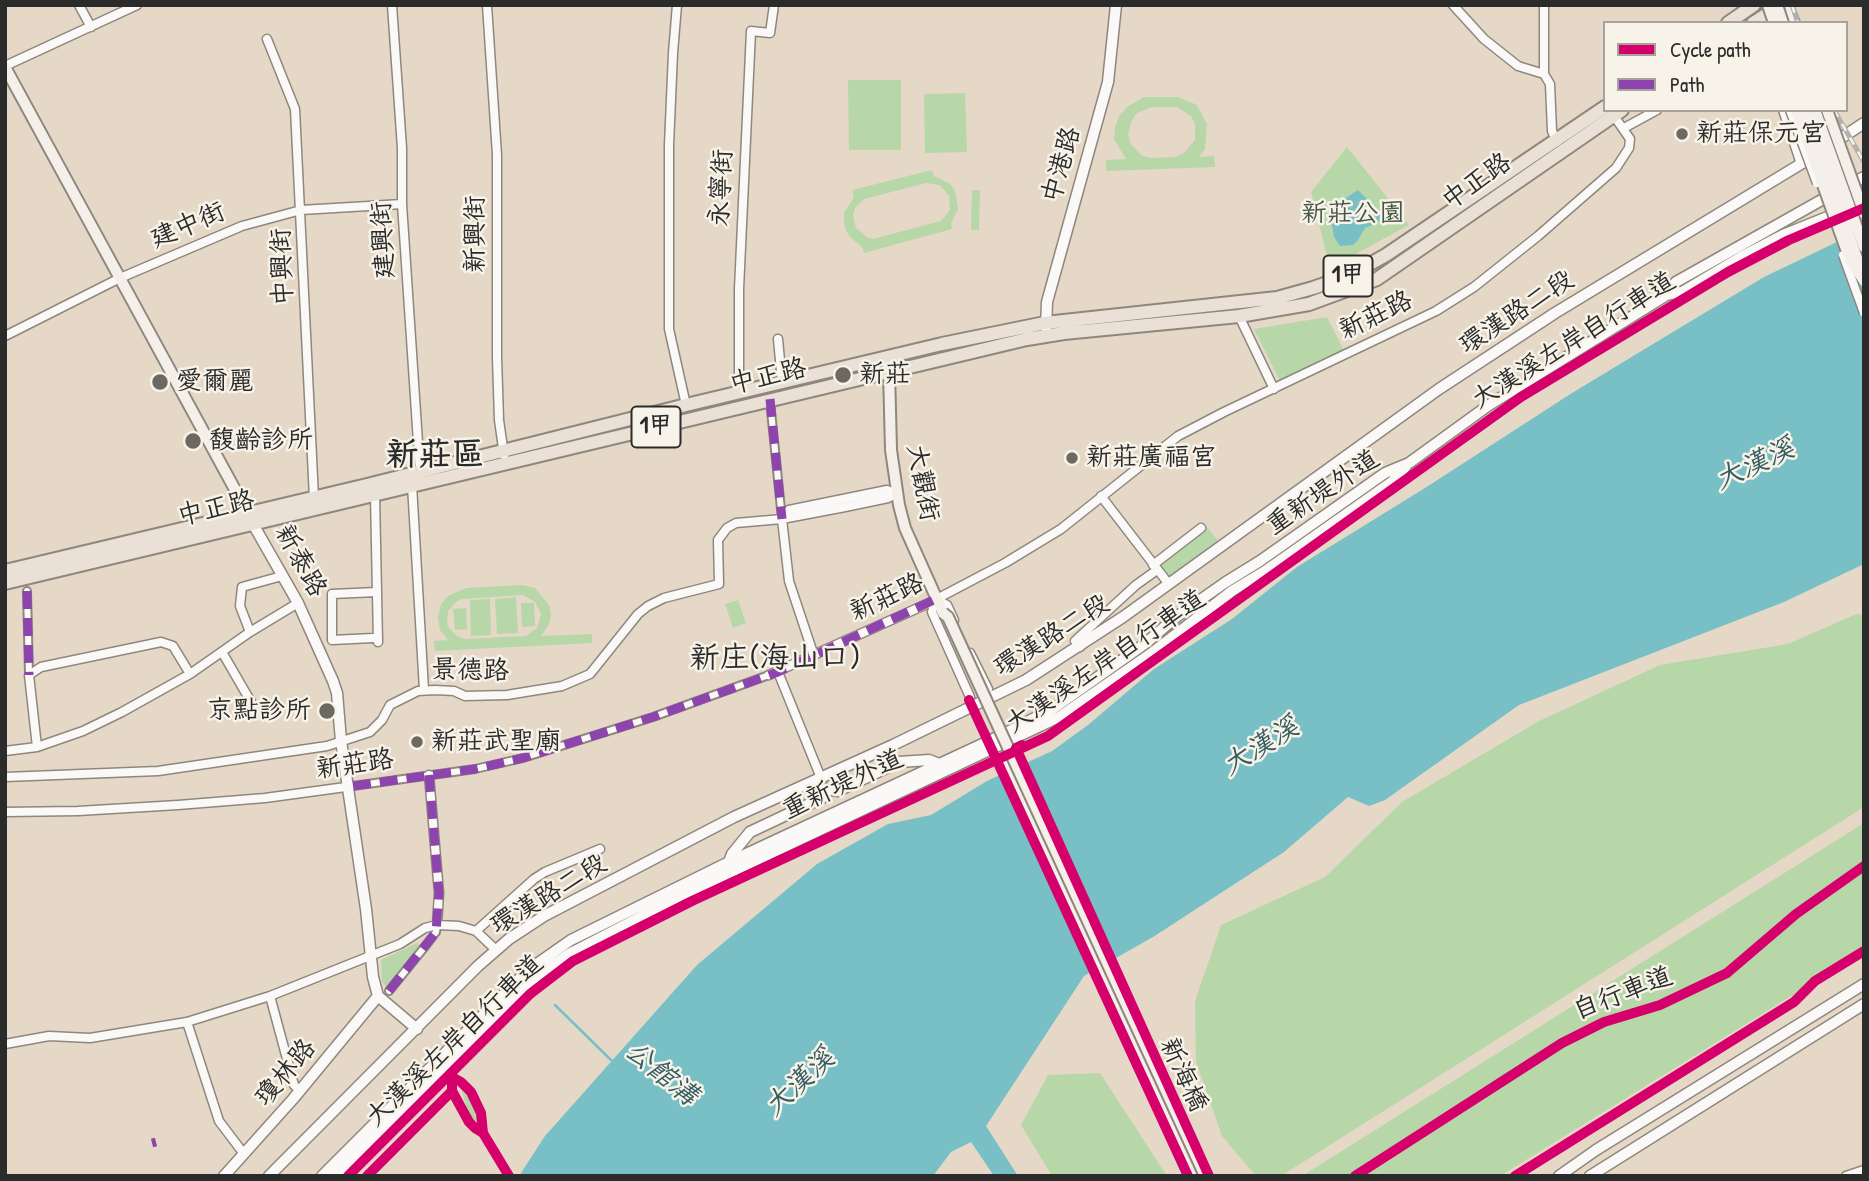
<!DOCTYPE html>
<meta charset="utf-8">
<style>
body{margin:0}
#map{position:relative;width:1869px;height:1181px;overflow:hidden;background:#e5d8c7;font-family:"Patrick Hand",sans-serif}
canvas{display:block}
.frame{position:absolute;inset:0;border:7px solid #2b2b2b;pointer-events:none}
.legend{position:absolute;left:1603px;top:21px;width:245px;height:91px;box-sizing:border-box;background:#f7f3e8;border:2px solid #a5a39c;margin:0;padding:9px 12px;list-style:none;font-size:21px;color:#2b2b2b}
.legend li{display:flex;align-items:center;gap:14px;height:35px}
.legend b{width:35px;border:2px solid #a5a39c}
</style>
<div id="map">
<canvas width="1869" height="1181"></canvas>
<div class="frame"></div>
<ul class="legend">
<li><b style="height:9px;background:#d6006c"></b>Cycle path</li>
<li><b style="height:9px;background:#8e44ad"></b>Path</li>
</ul>
</div>
<script>
const ctx = document.querySelector('canvas').getContext('2d');
ctx.lineJoin = 'round';
function paint(path, color) {
  ctx.fillStyle = color;
  ctx.fill(path, 'evenodd');
}
function poly(rows) {
  const path = new Path2D();
  for (const r of rows) {
    path.moveTo(r[0], r[1]);
    for (let i = 2; i < r.length; i += 2) path.lineTo(r[i], r[i + 1]);
  }
  return path;
}
function strokePath(path, color, width, dash) {
  ctx.strokeStyle = color;
  ctx.lineWidth = width;
  ctx.lineCap = dash ? 'butt' : 'round';
  ctx.setLineDash(dash || []);
  ctx.stroke(path);
}
function label(font, color, halo, rows, align = 'center') {
  ctx.font = font + ' "Patrick Hand","LXGW WenKai TC",sans-serif';
  ctx.lineWidth = 5;
  ctx.setLineDash([]);
  ctx.textBaseline = 'middle';
  ctx.strokeStyle = halo;
  ctx.fillStyle = color;
  for (const [text, x, y, turn = 0] of rows) {
    ctx.save();
    ctx.translate(x, y);
    ctx.rotate((+turn || 0) * Math.PI / 180);
    ctx.textAlign = isNaN(turn) ? turn : align;
    if (halo) ctx.strokeText(text, 0, 0);
    ctx.fillText(text, 0, 0);
    ctx.restore();
  }
}
paint(poly([
 [848,80,901,80,901,150,849,150],
 [965,93,967,152,925,153,924,94],
 [1144,97,1178,97,1197,105,1207,124,1205,149,1199,157,1214,156,1215,167,1106,171,1106,160,1126,159,1114,139,1115,127,1120,115,1127,107],
 [1152,107,1177,107,1191,116,1195,124,1195,140,1184,153,1176,157,1151,158,1142,156,1131,144,1128,135,1132,120,1137,113],
 [1347,147,1409,225,1330,268,1311,192],
 [932,170,934,176,950,184,955,191,958,209,951,223,952,229,864,253,862,247,851,238,846,231,844,222,844,213,854,197,852,190],
 [926,183,940,185,949,196,950,210,941,221,873,239,867,237,856,228,853,215,855,208,864,199],
 [972,190,980,190,979,230,971,230],
 [1327,317,1344,351,1281,383,1254,329],
 [1203,522,1219,542,1168,579,1156,564],
 [522,585,535,588,549,605,551,614,549,624,541,636,592,634,592,643,435,651,434,641,448,640,440,630,438,617,441,604,448,596,466,588],
 [523,595,535,602,541,614,537,628,526,636,465,639,457,636,449,628,447,622,448,611,456,602,462,599],
 [516,597,518,633,497,634,495,599],
 [490,599,491,635,471,636,470,600],
 [738,600,746,623,733,628,725,604],
 [521,603,534,603,535,626,522,627],
 [466,608,467,629,455,630,453,609],
 [1856,614,1864,615,1864,807,1281,1176,1256,1176,1222,1136,1196,1062,1195,1001,1221,925,1325,877,1402,802,1539,721,1660,665,1788,644],
 [1864,823,1864,951,1500,1176,1302,1176],
 [417,943,423,947,387,987,382,982,381,960],
 [1100,1073,1167,1176,1052,1176,1021,1125,1048,1075],
 [462,1091,471,1098,478,1118,477,1121,473,1120,468,1113]
]), '#b7d7a9');
paint(poly([
 [1358,190,1381,213,1378,223,1365,228,1358,240,1353,245,1340,246,1334,237,1331,219,1334,206],
 [1864,229,1864,564,1784,602,1519,705,1385,800,1369,806,1348,797,1284,852,1153,937,1084,976,986,1126,1018,1176,994,1176,971,1142,951,1152,933,1176,519,1176,545,1136,697,965,817,864,888,824,931,815,987,781,1052,751,1088,725,1154,669,1232,619,1297,567,1425,488,1572,393,1764,277]
]), '#78c0c6');
paint(poly([
 [1022,761,1114,963,1094,975,1000,771]
]), '#e5d8c7');
strokePath(poly([
 [555,1005,612,1061]
]), '#78c0c6', 2.5);
const pedestrian = poly([
 [770,401,782,519],
 [27,591,29,675],
 [353,786,475,769,523,758,653,717,769,675],
 [389,991,427,944,436,932,437,925]
]);
const minor = poly([
 [79,5,91,27],
 [392,5,402,148,402,204,420,472],
 [487,5,497,155,497,357,499,420,504,455],
 [677,5,673,53,669,145,669,329,686,405],
 [1453,5,1484,39,1518,66,1544,74,1550,84,1552,131,1557,142],
 [1544,5,1544,74],
 [267,39,295,109,314,498],
 [5,66,137,5],
 [1783,110,1801,164],
 [1624,128,1657,110],
 [1239,316,1274,389],
 [5,336,120,278,242,226,301,210,402,204],
 [778,339,782,382],
 [739,393,739,289,751,31,770,33,774,5],
 [412,485,424,690],
 [375,495,378,642],
 [1101,496,1168,583],
 [782,519,789,581,814,656],
 [782,519,789,510,887,490,896,494],
 [1153,565,1201,528],
 [936,599,932,612,970,697],
 [936,599,947,605,954,620],
 [250,632,240,606,242,587,282,576],
 [373,638,332,640,332,594,377,592],
 [1080,647,1075,641,1136,585,1157,570],
 [222,652,251,702],
 [970,653,988,689],
 [778,672,821,778],
 [769,675,929,603,1005,563,1061,529,1178,436,1224,412,1436,311,1474,287,1538,236,1616,168,1629,148,1630,139,1612,113],
 [37,747,29,675,41,667,161,642,173,646,190,674],
 [5,751,37,747,83,731,122,712,190,674,250,632,298,603],
 [429,775,439,893,437,925],
 [5,777,158,771,327,746,370,732,382,720,390,705,418,691,435,690,454,691,465,696,507,695,562,686,590,674,638,614,648,606,664,598,719,584,718,540,727,528,736,523,782,519,845,507,888,498,896,494],
 [5,812,78,811,178,805,265,798,353,786],
 [476,931,534,879,545,872,600,849],
 [270,996,294,1085,300,1091],
 [187,1022,219,1121,244,1154],
 [5,1044,49,1036,90,1038,187,1022,270,996,400,944,425,928,437,925,459,926,476,931,496,950],
 [1846,1176,1864,1170]
]);
const tertiary = poly([
 [1832,144,1864,123],
 [1847,186,1864,177],
 [1665,295,1682,292,1741,257,1783,235,1840,212],
 [1046,328,1047,302,1108,82,1116,5],
 [253,524,298,603,333,681,337,693,341,741,366,909,373,977,378,996,417,1029],
 [826,789,838,791,899,762,929,760,939,764],
 [729,862,732,854,750,832,822,798,826,789],
 [224,1176,293,1099,378,996],
 [269,1176,478,966,509,939,544,916,734,817,893,745,1026,680,1123,617,1439,389,1555,313,1814,156],
 [322,1176,514,984,531,968,571,940,729,862,1004,734,1054,708,1146,643,1176,617,1226,582,1260,561,1385,473,1409,463,1489,405,1665,296,1676,282,1834,193],
 [336,1176,520,992,538,975,569,954,689,892,1059,717,1153,652,1232,591,1265,571,1393,481,1406,466],
 [1559,1176,1596,1150,1864,984],
 [1590,1176,1864,1004]
]);
const secondary = poly([
 [1787,5,1794,23],
 [5,67,251,519],
 [886,358,889,371,891,450,899,505,905,528,943,613],
 [1005,758,1196,1176]
]);
const primary = poly([
 [1728,23,1754,5],
 [1753,23,1778,7],
 [5,571,367,485,686,405,942,344,1045,323,1277,298,1313,288,1350,275,1386,255,1605,107],
 [5,583,1027,339,1064,333,1239,316,1309,304,1377,279,1622,110]
]);
strokePath(pedestrian, '#8e877e', 10);
strokePath(minor, '#8e877e', 11);
strokePath(tertiary, '#8e877e', 13);
strokePath(secondary, '#8e877e', 14);
strokePath(primary, '#8e877e', 16);
strokePath(pedestrian, '#fbf9f7', 6);
strokePath(minor, '#fbf9f7', 8);
strokePath(tertiary, '#fbf9f7', 10);
strokePath(secondary, '#f4f0e9', 10);
strokePath(primary, '#eae0d5', 12);
const rail = poly([
 [1792,5,1798,23],
 [1834,110,1864,162]
]);
strokePath(rail, '#b3b1ae', 5);
strokePath(rail, '#f7f3e8', 2.5, [8]);
const minorBridge = poly([
 [1790,110,1817,183],
 [1843,255,1864,313]
]);
const secondaryBridge = poly([
 [1768,5,1774,23],
 [1777,5,1783,23],
 [1796,110,1850,260,1864,281],
 [1806,110,1861,270],
 [1815,110,1864,247],
 [1827,110,1864,213],
 [943,613,948,617,1205,1176]
]);
strokePath(minorBridge, '#8e877e', 11, []);
strokePath(secondaryBridge, '#8e877e', 14, []);
strokePath(minorBridge, '#fbf9f7', 8);
strokePath(secondaryBridge, '#f4f0e9', 10);
strokePath(poly([
 [770,399,782,519],
 [27,591,29,675],
 [353,786,475,769,523,758,653,717,778,672,936,599],
 [389,991,436,932,439,893,429,775],
 [152,1143,156,1142]
]), '#8e44ad', 9, [18, 9]);
strokePath(poly([
 [969,700,1188,1176],
 [1022,745,1016,748,1209,1176],
 [483,1133,475,1128,469,1122,452,1091,452,1077,461,1082,471,1092,481,1113,483,1133,509,1176],
 [348,1176,530,994,573,961,692,901,1048,736,1521,397,1728,272,1789,240,1864,208],
 [367,1176,452,1091],
 [1355,1176,1562,1043,1604,1022,1660,1005,1727,973,1796,914,1864,866],
 [1515,1176,1794,1002,1815,981,1864,951]
]), '#d6006c', 10);
for (const [x, y, r, color] of [
 [1682,134,7,"#6c6862"],
 [843,375,9,"#6c6862"],
 [160,382,9,"#6c6862"],
 [193,441,9,"#6c6862"],
 [1072,458,7,"#6c6862"],
 [327,711,9,"#6c6862"],
 [417,742,7,"#6c6862"]
]) {
  const dot = new Path2D();
  dot.arc(x, y, r, 0, 2 * Math.PI);
  ctx.fillStyle = color;
  ctx.fill(dot);
  strokePath(dot, '#f7f3e8', 2.5);
}
for (const [x, y, w] of [
 [1348,276,49],
 [656,427,49]
]) {
  const box = new Path2D();
  box.roundRect(x - w / 2, y - 20.5, w, 41, 5);
  ctx.fillStyle = '#f7f3e8';
  ctx.fill(box);
  strokePath(box, '#2b2b2b', 2);
}
label('bold 24px', '#2b2b2b', null, [
 ["1甲",1348,276],
 ["1甲",656,427]
]);
label('26px', '#2b2b2b', '#f7f3e8', [
 ["新莊保元宮",1696,134],
 ["新莊",859,375],
 ["愛爾麗",176,382],
 ["馥齡診所",209,441],
 ["新莊廣福宮",1086,458],
 ["京點診所",311,711,"right"],
 ["新莊武聖廟",431,742]
], 'left');
label('26px', '#2b2b2b', '#f7f3e8', [
 ["中港路",1062,165,-74],
 ["中正路",1477,182,-35],
 ["永寧街",722,188,-87],
 ["建中街",188,226,-23],
 ["新興街",476,234,-90],
 ["建興街",384,240,-93],
 ["中興街",283,267,-92],
 ["環漢路二段",1517,313,-33],
 ["新莊路",1376,316,-26],
 ["大漢溪左岸自行車道",1574,341,-32],
 ["中正路",768,377,-13],
 ["大觀街",922,483,79],
 ["重新堤外道",1323,493,-34],
 ["中正路",216,509,-13],
 ["新泰路",300,561,61],
 ["新莊路",887,598,-25],
 ["環漢路二段",1052,636,-32],
 ["大漢溪左岸自行車道",1106,662,-34],
 ["景德路",470,671,1],
 ["新莊路",355,765,-8],
 ["重新堤外道",843,785,-25],
 ["環漢路二段",549,895,-31],
 ["自行車道",1623,994,-21],
 ["大漢溪左岸自行車道",455,1041,-44],
 ["瓊林路",286,1073,-50],
 ["新海橋",1183,1075,65]
]);
label('26px', '#455644', '#f7f3e8', [
 ["新莊公園",1353,214]
]);
label('italic 28px', '#365c61', '#f7f3e8', [
 ["大漢溪",1755,465,-25],
 ["大漢溪",1261,747,-32],
 ["公館溝",661,1074,39],
 ["大漢溪",800,1083,-43]
]);
label('30px', '#2b2b2b', '#f7f3e8', [
 ["新庄(海山口)",775,659]
]);
label('bold 33px', '#2b2b2b', '#f7f3e8', [
 ["新莊區",435,456]
]);
</script>
